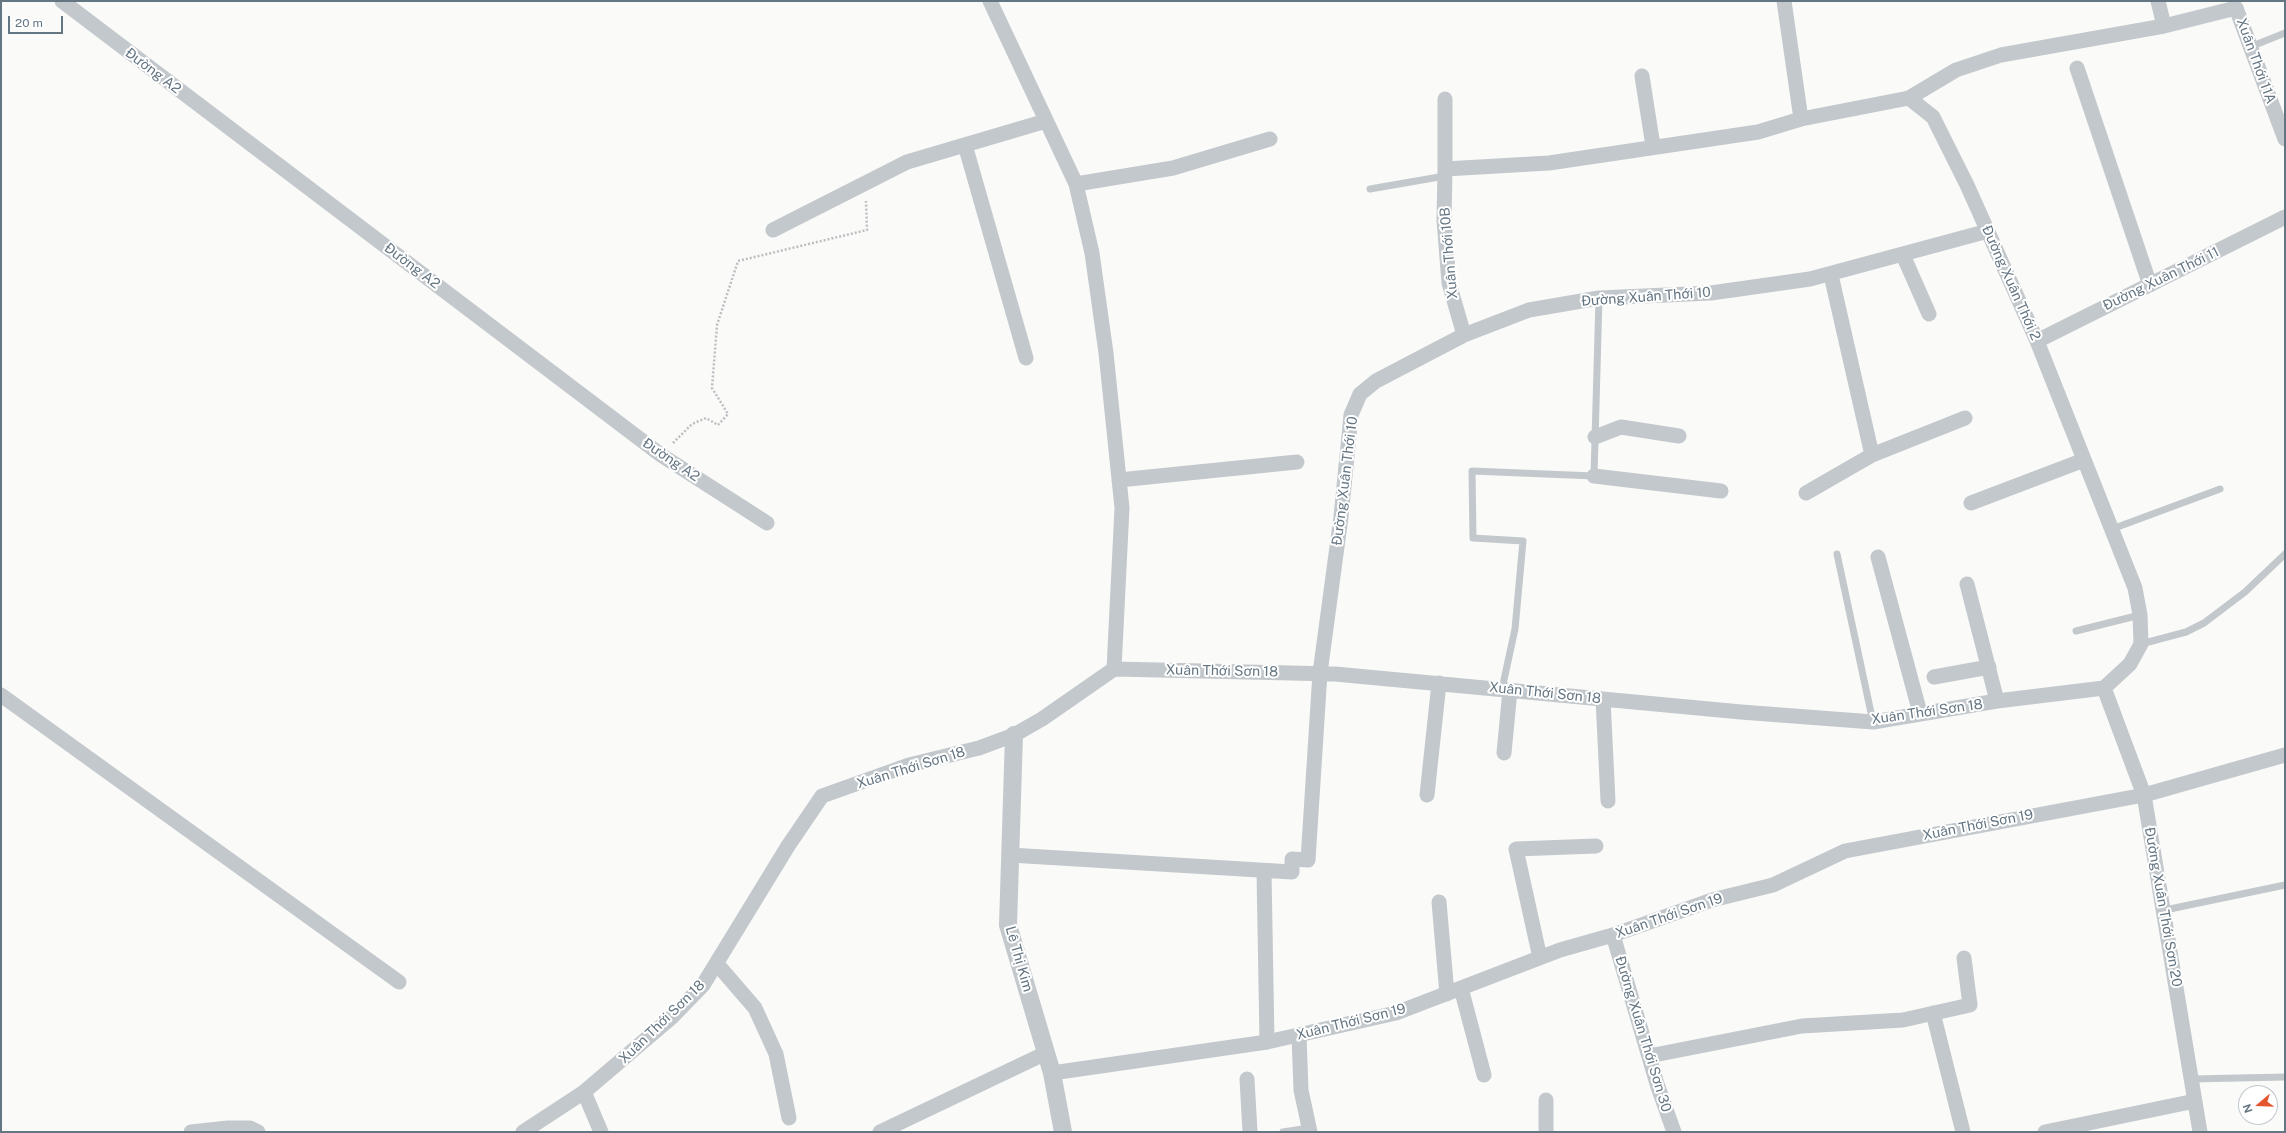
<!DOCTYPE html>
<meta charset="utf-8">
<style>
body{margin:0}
#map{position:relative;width:2286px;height:1133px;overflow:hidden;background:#fafaf8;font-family:"Public Sans",sans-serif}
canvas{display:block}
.frame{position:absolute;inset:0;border:2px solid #657683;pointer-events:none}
.north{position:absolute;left:2238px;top:1085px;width:40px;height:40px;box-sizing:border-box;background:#fff;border:1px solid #c1c8cd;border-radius:50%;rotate:251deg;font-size:11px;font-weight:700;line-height:16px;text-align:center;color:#657683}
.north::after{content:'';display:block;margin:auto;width:14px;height:18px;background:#e4572e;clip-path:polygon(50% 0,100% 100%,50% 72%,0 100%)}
.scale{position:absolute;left:8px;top:16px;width:55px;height:18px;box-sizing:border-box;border:2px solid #657683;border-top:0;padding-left:5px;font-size:12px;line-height:14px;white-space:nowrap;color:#657683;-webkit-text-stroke:3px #fff;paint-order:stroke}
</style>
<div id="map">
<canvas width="2286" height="1133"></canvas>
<div class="frame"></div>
<div class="north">N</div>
<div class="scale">20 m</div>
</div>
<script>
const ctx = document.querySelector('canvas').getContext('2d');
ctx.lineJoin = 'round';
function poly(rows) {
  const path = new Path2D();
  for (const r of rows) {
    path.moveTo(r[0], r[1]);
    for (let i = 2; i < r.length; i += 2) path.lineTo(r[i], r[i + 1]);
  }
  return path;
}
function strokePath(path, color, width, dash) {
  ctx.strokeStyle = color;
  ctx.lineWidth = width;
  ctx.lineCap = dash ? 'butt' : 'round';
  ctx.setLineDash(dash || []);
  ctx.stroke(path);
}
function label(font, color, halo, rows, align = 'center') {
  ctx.font = font + ' "Public Sans",sans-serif';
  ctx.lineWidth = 4;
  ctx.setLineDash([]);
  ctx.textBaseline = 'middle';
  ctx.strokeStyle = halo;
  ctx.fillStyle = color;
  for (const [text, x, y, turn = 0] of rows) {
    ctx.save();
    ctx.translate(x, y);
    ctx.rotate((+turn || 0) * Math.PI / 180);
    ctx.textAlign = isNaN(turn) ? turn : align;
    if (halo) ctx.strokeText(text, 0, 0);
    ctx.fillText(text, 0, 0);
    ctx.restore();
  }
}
strokePath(poly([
 [673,443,692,424,706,418,718,425,728,414,712,388,717,325,738,261,867,230,866,201]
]), '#bbbfc2', 2.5, [2, 2]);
strokePath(poly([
 [2250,47,2285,33],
 [1370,189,1445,176],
 [2112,529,2220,489],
 [1837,554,1873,722],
 [2076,631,2140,615],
 [2141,644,2186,632,2204,623,2245,592,2285,554],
 [1502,689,1515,629,1523,541,1473,538,1472,471,1594,476,1599,298],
 [2165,910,2285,885],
 [2192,1079,2285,1077],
 [1283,1132,1309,1128]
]), '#c3c8cc', 7);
strokePath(poly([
 [62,1,661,455,767,523],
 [990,1,1076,184,1092,253,1106,353,1122,508,1114,669],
 [1784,1,1801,119,1909,98,1933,117,1967,185,2037,341,2135,588,2140,615,2141,644,2130,664,2104,688],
 [2158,1,2164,26],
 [2077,68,2150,285],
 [1642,76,1653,146],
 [1909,98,1956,70,2001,55,2164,26,2236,8,2285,139],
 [1445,99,1445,169,1549,163,1758,132,1801,119],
 [965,145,1026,358],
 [1445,169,1444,220,1449,283,1464,335],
 [1076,184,1173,168,1270,139],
 [773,230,907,162,1046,121],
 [1903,255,1929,314],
 [1831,275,1872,455,1965,418],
 [2037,341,2285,217],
 [1595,437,1621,427,1679,436],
 [1594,476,1721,491],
 [1119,480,1297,462],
 [1806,493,1872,455],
 [1971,503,2084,460],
 [1878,557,1920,713],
 [1967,584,1997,701],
 [1934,677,1989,667],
 [2104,688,2144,795,2200,1132],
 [1,695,399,982],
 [1603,699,1608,801],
 [1504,753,1510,690],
 [1427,795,1439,683],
 [1010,855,1292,872,1292,859,1308,860,1320,673,1341,517,1351,415,1360,394,1376,381,1464,335,1529,310,1599,298,1711,293,1810,279,1988,231],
 [1264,871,1267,1042],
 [1439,902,1447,994],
 [1613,935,1657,1084,1674,1132],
 [1540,958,1516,849,1596,846],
 [717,964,755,1008,776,1054,789,1118],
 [1461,988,1484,1075],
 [1933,1013,1963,1132],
 [1299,1035,1301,1090,1310,1132],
 [1649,1056,1802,1026,1903,1020,1970,1005,1964,958],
 [1052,1073,1267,1042,1396,1013,1560,950,1613,935,1712,900,1773,885,1845,851,2144,795,2285,755],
 [1247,1079,1250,1132],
 [584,1092,601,1132],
 [1546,1100,1546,1132],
 [191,1132,228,1128,250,1128,258,1132],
 [523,1132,584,1092,672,1017,703,985,788,846,822,796,909,765,979,748,1014,735,1042,719,1114,669,1335,674,1741,712,1873,722,1997,701,2104,688],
 [880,1132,1046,1053],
 [2045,1132,2195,1101]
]), '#c3c8cc', 15);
strokePath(poly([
 [1014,735,1008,925,1052,1073,1063,1132]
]), '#c3c8cc', 18);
label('14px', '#657683', '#fff', [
 ["Xuân Thới 11A",2256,61,70],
 ["Đường A2",153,71,37],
 ["Xuân Thới 10B",1449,253,-95],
 ["Đường A2",412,266,37],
 ["Đường Xuân Thới 11",2161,279,-26],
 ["Đường Xuân Thới 2",2011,283,66],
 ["Đường Xuân Thới 10",1646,297,-4],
 ["Đường A2",671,460,34],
 ["Đường Xuân Thới 10",1345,481,-83],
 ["Xuân Thới Sơn 18",1222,671,1],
 ["Xuân Thới Sơn 18",1545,693,6],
 ["Xuân Thới Sơn 18",1927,712,-8],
 ["Xuân Thới Sơn 18",911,768,-17],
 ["Xuân Thới Sơn 19",1978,825,-11],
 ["Đường Xuân Thới Sơn 20",2163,907,80],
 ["Xuân Thới Sơn 19",1669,916,-19],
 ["Lê Thị Kim",1019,959,74],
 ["Xuân Thới Sơn 18",662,1022,-44],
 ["Xuân Thới Sơn 19",1351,1022,-14],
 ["Đường Xuân Thới Sơn 30",1643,1034,73]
]);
</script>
